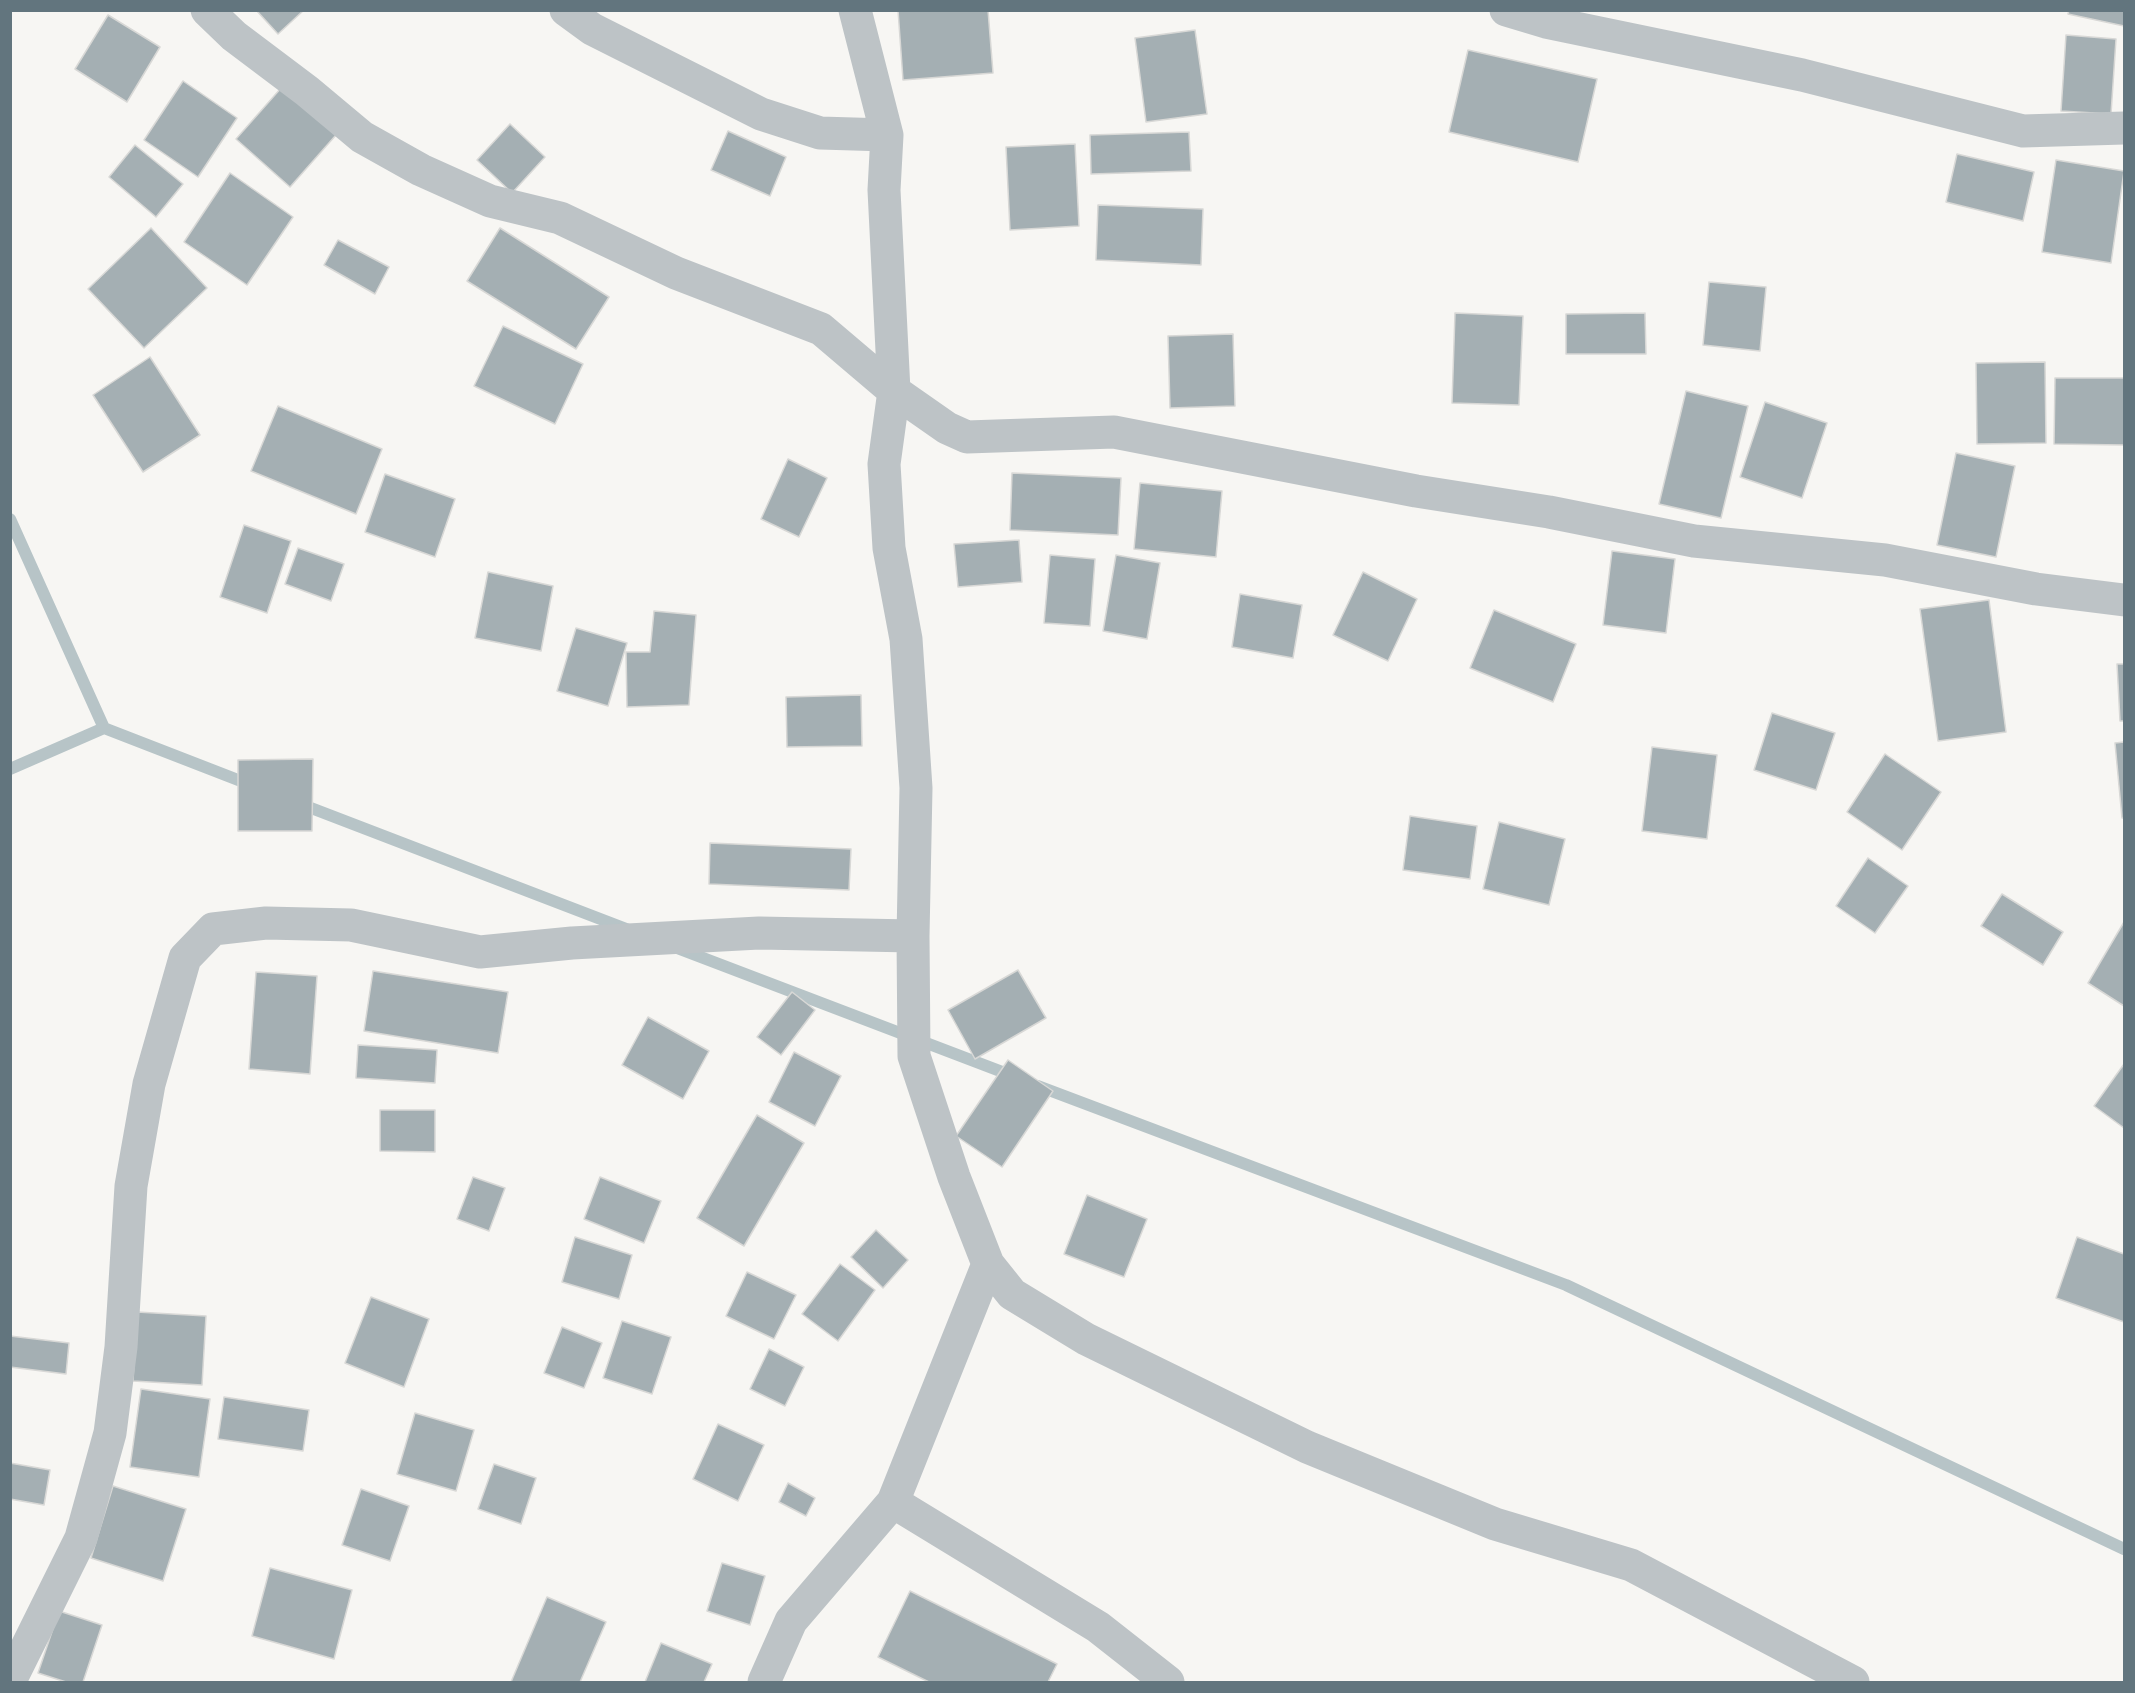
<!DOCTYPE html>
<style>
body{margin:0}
#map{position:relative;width:2135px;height:1693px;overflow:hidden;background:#f7f6f3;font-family:"IBM Plex Sans",sans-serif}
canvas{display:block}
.frame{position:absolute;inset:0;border:12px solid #62757e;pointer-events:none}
</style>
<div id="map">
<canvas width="2135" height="1693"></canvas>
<div class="frame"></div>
</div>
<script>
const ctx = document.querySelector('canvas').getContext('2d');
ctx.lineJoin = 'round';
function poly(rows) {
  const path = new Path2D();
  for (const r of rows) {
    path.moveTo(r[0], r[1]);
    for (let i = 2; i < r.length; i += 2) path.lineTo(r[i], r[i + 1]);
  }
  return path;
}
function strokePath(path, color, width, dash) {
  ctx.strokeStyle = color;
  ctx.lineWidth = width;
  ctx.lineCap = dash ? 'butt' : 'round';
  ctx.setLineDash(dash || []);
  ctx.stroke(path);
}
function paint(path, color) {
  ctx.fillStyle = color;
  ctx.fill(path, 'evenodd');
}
strokePath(poly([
 [10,519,104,728],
 [10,769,104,728,251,785],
 [298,803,629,930],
 [677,948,1013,1076],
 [1038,1086,1566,1285,2124,1549]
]), '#b7c4c7', 12);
const building = poly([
 [256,10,304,10,278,34,256,10],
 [898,10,988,10,993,73,903,80,898,10],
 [2069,10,2124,10,2124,26,2068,14,2069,10],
 [108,15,160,47,127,102,75,69,108,15],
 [1195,30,1207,114,1146,122,1135,38,1195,30],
 [2066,35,2116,39,2111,114,2061,111,2066,35],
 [1468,50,1597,79,1578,162,1449,132,1468,50],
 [183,81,237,118,198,177,144,140,183,81],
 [282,87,336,135,290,187,236,139,282,87],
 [510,124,545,157,512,193,477,160,510,124],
 [728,131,786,157,770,196,711,170,728,131],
 [1189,132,1191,171,1091,174,1090,135,1189,132],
 [1075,144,1079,226,1010,230,1006,147,1075,144],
 [135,145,183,184,156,217,109,177,135,145],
 [1957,154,2034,172,2023,221,1946,202,1957,154],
 [2056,160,2124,171,2111,263,2042,252,2056,160],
 [230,173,293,217,247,285,184,242,230,173],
 [1098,205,1203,209,1201,265,1096,260,1098,205],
 [151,228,207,288,144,348,88,289,151,228],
 [500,228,609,297,576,349,467,281,500,228],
 [338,240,389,267,375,294,324,265,338,240],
 [1709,282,1766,287,1760,351,1703,345,1709,282],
 [1455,313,1523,316,1519,405,1452,403,1455,313],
 [1645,313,1646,354,1566,354,1566,314,1645,313],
 [503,326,583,364,555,424,474,386,503,326],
 [1233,334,1235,406,1170,408,1168,336,1233,334],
 [150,357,200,435,143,472,93,395,150,357],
 [2045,362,2046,443,1977,444,1976,363,2045,362],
 [2055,378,2124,378,2124,445,2054,444,2055,378],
 [1686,391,1748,406,1721,518,1659,504,1686,391],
 [1765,402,1827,423,1802,498,1740,477,1765,402],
 [278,406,382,449,356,514,251,471,278,406],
 [1956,453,2015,466,1996,557,1937,545,1956,453],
 [788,459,827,478,799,537,761,519,788,459],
 [1012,473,1121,478,1118,535,1010,530,1012,473],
 [385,474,455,499,435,557,365,532,385,474],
 [1140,483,1222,491,1216,557,1134,549,1140,483],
 [244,525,291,541,267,613,220,597,244,525],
 [1019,540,1022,582,958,587,954,544,1019,540],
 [298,548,344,564,331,601,285,584,298,548],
 [1612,551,1675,559,1666,633,1603,625,1612,551],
 [1050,555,1095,559,1090,626,1044,623,1050,555],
 [1116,555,1160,563,1147,639,1103,631,1116,555],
 [488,572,553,586,541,651,475,638,488,572],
 [1363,572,1417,599,1388,661,1333,635,1363,572],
 [1240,594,1302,605,1293,658,1232,647,1240,594],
 [1989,600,2006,732,1938,741,1920,609,1989,600],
 [1494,610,1576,644,1553,702,1470,668,1494,610],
 [654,611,696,615,689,705,627,707,626,652,650,652,654,611],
 [576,628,627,643,608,706,557,691,576,628],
 [2117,664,2124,664,2124,721,2120,721,2117,664],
 [861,695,862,746,787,747,786,697,861,695],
 [1772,713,1835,733,1816,790,1754,770,1772,713],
 [2124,742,2124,818,2122,818,2115,743,2124,742],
 [1652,747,1717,755,1707,839,1642,831,1652,747],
 [1885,754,1941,792,1902,850,1847,812,1885,754],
 [313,759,312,831,238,831,238,760,313,759],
 [1410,816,1477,826,1470,879,1403,870,1410,816],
 [1499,822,1565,839,1549,905,1483,889,1499,822],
 [710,843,851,849,849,890,709,884,710,843],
 [1868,858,1908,886,1875,933,1836,906,1868,858],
 [2002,894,2063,932,2043,965,1981,926,2002,894],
 [2124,922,2124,1006,2088,983,2124,922],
 [1018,970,1046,1018,975,1059,948,1010,1018,970],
 [373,971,508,992,498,1053,364,1031,373,971],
 [256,972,317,976,310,1074,249,1069,256,972],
 [792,992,815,1010,781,1055,757,1037,792,992],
 [648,1017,709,1051,683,1099,622,1065,648,1017],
 [358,1045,437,1050,435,1083,356,1078,358,1045],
 [794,1052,841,1076,815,1126,769,1102,794,1052],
 [1008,1060,1053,1091,1002,1167,956,1136,1008,1060],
 [2124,1064,2124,1128,2094,1106,2124,1064],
 [380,1110,435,1110,435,1152,380,1151,380,1110],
 [757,1115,804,1143,744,1246,697,1218,757,1115],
 [473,1177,505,1188,489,1231,457,1219,473,1177],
 [600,1177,661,1201,644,1243,584,1219,600,1177],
 [1087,1195,1147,1219,1124,1277,1064,1254,1087,1195],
 [876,1230,908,1260,883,1288,851,1257,876,1230],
 [575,1237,632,1255,619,1299,562,1282,575,1237],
 [2077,1237,2124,1254,2124,1322,2056,1298,2077,1237],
 [840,1264,875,1290,838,1341,802,1314,840,1264],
 [747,1272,796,1295,774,1339,726,1316,747,1272],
 [371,1297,429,1319,404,1387,345,1363,371,1297],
 [137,1312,206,1316,202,1385,133,1381,137,1312],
 [622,1321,671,1337,652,1394,603,1378,622,1321],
 [562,1327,602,1343,584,1388,544,1373,562,1327],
 [10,1336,69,1343,66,1374,10,1367,10,1336],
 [769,1349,804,1367,785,1406,750,1389,769,1349],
 [141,1389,210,1399,199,1477,130,1467,141,1389],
 [224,1397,309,1410,303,1451,218,1439,224,1397],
 [415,1413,474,1430,456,1491,397,1474,415,1413],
 [718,1424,764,1445,738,1501,693,1479,718,1424],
 [10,1463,50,1470,44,1505,10,1499,10,1463],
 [494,1464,536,1478,521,1524,478,1509,494,1464],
 [788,1483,815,1498,806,1516,779,1502,788,1483],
 [113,1486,186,1509,163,1581,91,1558,113,1486],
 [361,1489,409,1506,390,1561,342,1545,361,1489],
 [722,1563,765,1576,750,1625,707,1611,722,1563],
 [270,1568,352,1590,334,1659,252,1636,270,1568],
 [910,1591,1057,1664,1048,1682,929,1682,878,1657,910,1591],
 [547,1597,606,1622,580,1682,511,1682,547,1597],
 [59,1611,102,1625,83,1682,66,1682,38,1673,59,1611],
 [661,1643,712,1664,704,1682,645,1682,661,1643]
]);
paint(building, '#a4afb3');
strokePath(building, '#d8d8d6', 1.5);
strokePath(poly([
 [207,10,234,36,307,91,362,137,421,170,490,201,560,218,676,273,821,329,894,391,947,428,967,437,1114,432,1416,491,1549,512,1694,541,1885,560,2036,589,2124,600],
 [566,10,592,29,761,114,820,133,887,135],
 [855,10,887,135,884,190,894,391,884,464,889,548,906,639,916,788,913,936,914,1056,954,1177,988,1264,1012,1294,1086,1339,1307,1447,1495,1524,1631,1565,1853,1682],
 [1506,10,1546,22,1802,75,2023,131,2124,128],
 [893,1502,1098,1627,1168,1682],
 [10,1681,81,1538,110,1433,121,1347,131,1186,149,1084,185,958,213,929,266,923,351,925,480,952,572,943,759,933,913,936],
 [764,1682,791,1621,893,1502,988,1264]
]), '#bdc3c6', 33);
</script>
